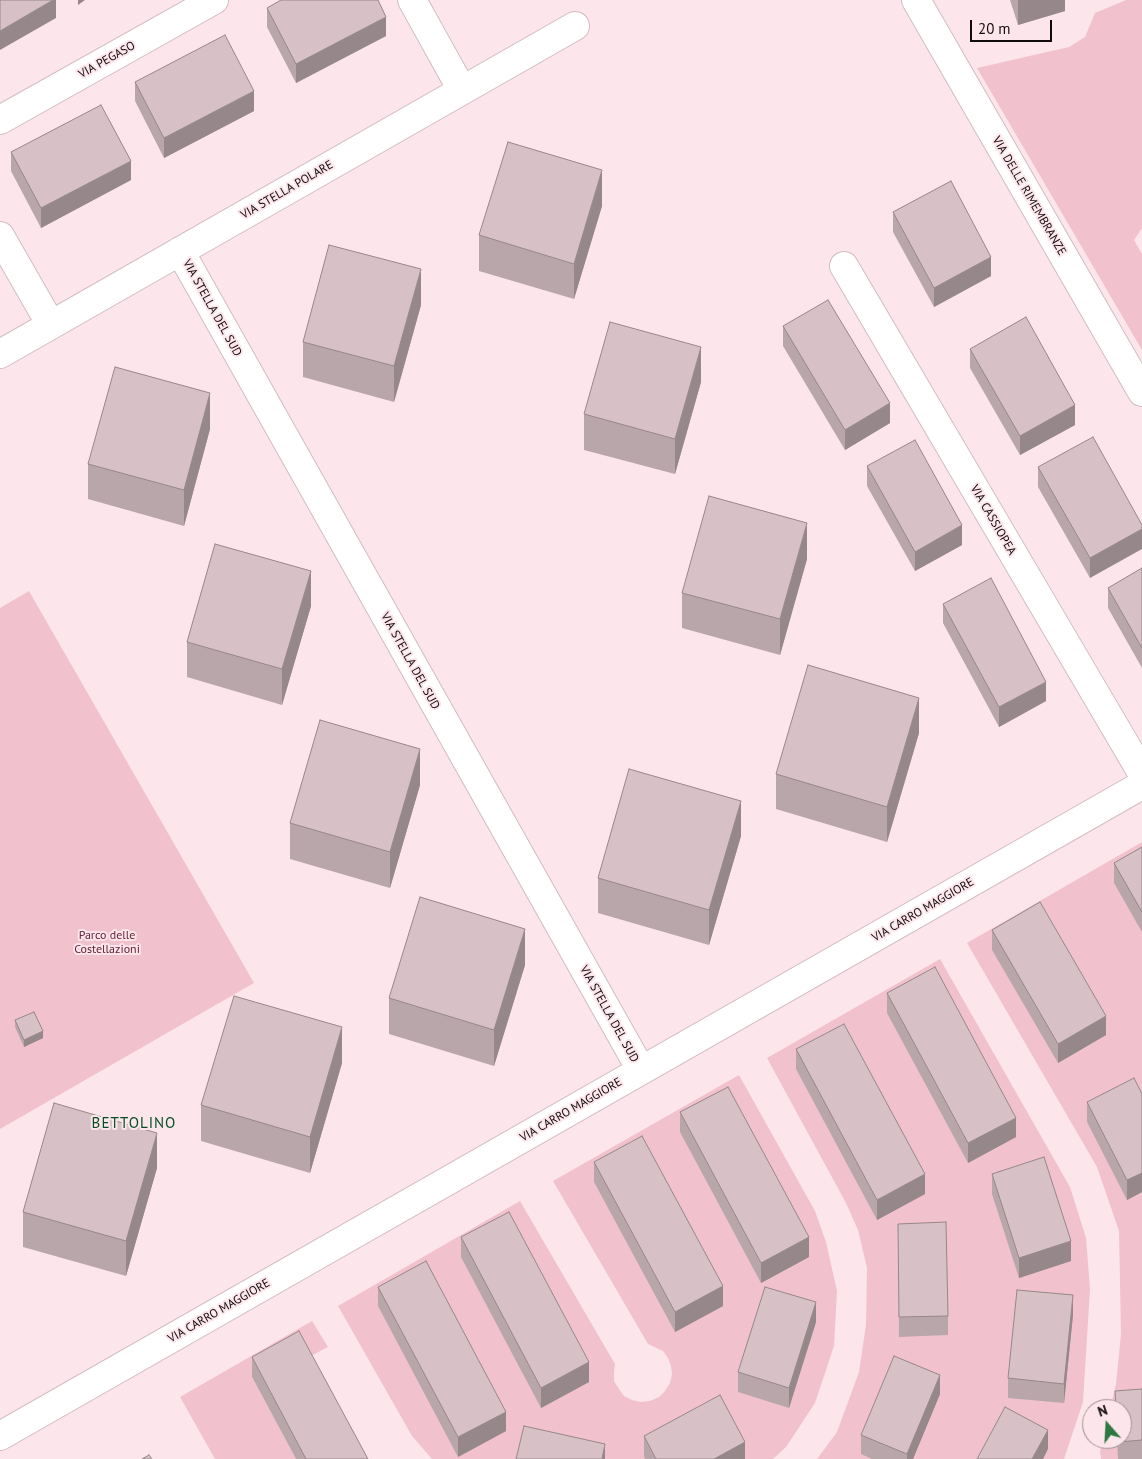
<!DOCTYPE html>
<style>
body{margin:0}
#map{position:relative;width:1142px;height:1459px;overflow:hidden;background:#fce6eb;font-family:"PT Sans",sans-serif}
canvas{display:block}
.north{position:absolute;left:1082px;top:1399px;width:50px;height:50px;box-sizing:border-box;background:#fce6eb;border:1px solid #9e8e92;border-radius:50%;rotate:341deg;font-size:14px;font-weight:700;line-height:20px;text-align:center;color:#120b0d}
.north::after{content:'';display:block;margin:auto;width:18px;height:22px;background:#2e7643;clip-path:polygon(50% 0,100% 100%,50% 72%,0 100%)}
.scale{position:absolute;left:970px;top:20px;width:82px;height:22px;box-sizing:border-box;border:2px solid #120b0d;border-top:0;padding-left:6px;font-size:15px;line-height:18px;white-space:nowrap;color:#120b0d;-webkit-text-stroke:4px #fce6eb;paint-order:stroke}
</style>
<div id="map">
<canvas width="1142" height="1459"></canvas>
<div class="north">N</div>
<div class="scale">20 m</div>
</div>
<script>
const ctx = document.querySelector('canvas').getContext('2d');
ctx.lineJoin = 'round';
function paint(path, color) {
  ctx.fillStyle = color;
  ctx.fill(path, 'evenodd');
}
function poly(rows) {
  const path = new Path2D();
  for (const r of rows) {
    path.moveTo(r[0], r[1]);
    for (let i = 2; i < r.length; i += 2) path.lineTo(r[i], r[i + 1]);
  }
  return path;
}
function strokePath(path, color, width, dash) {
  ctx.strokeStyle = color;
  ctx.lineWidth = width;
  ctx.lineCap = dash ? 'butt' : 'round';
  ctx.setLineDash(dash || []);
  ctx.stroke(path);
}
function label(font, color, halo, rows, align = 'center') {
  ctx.font = font + ' "PT Sans",sans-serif';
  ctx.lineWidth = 4;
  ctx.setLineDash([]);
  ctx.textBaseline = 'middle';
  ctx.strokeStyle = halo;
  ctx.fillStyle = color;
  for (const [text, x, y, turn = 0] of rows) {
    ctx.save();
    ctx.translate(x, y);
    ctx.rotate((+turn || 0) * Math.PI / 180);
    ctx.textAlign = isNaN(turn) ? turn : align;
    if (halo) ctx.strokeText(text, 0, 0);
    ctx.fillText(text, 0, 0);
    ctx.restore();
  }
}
paint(poly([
 [1126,0,1142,0,1142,228,1134,240,1142,254,1142,350,977,68,1069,47,1085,37,1095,13],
 [29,591,254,983,0,1129,0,608],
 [1142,842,1142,1459,1101,1459,1100,1452,1103,1439,1122,1439,1122,1409,1110,1409,1116,1384,1121,1334,1119,1231,1097,1167,967,943],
 [940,959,1070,1187,1086,1238,1090,1289,1083,1402,1064,1459,817,1459,837,1432,859,1372,866,1325,867,1268,858,1230,846,1203,767,1058],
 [739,1075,815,1211,826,1242,837,1291,834,1346,815,1403,786,1447,773,1459,432,1459,412,1436,338,1306,520,1201,615,1364,614,1372,614,1381,619,1389,624,1396,632,1400,641,1402,650,1401,659,1397,665,1391,670,1383,672,1374,671,1366,668,1358,663,1351,648,1344,553,1181],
 [312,1321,328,1347,307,1358,252,1377,296,1459,215,1459,180,1397]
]), '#f2c1ce');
const minor = poly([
 [412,0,462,90],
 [916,0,1142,392],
 [0,120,214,0],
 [0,236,51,325],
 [180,251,641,1070],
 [844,266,1142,773],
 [0,354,575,26],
 [0,1436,1142,785]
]);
strokePath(minor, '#d1bcc1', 30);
strokePath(minor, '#fff', 28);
paint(poly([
 [1010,0,1065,0,1065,11,1018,25],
 [267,8,386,36,296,83,267,27],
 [135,82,254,111,164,158,135,101],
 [11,152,131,180,41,228,11,171],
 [602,206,574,299,479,271,479,235],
 [893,212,991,276,934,307,893,232],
 [421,305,394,402,303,377,303,342],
 [783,326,890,423,845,450,783,346],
 [970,349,1075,425,1020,455,970,368],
 [701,382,675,474,584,450,584,414],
 [210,429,184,526,88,499,88,464],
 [867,466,962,545,915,571,867,486],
 [1038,467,1142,525,1090,578,1038,487],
 [807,559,780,655,682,628,682,593],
 [1142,568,1142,668,1108,608,1108,588],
 [943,604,1046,701,999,727,943,623],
 [311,606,282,705,187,677,187,642],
 [919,733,887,842,776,809,776,774],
 [420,785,390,888,290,859,290,823],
 [741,836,709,945,598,913,598,878],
 [1142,847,1142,932,1114,883,1114,863],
 [992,930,1106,1035,1058,1063,992,950],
 [525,965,494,1066,389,1034,389,998],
 [887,993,1016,1137,968,1163,887,1013],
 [15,1020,43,1038,24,1047,15,1027],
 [796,1049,925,1194,877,1220,796,1069],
 [342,1063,310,1173,201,1141,201,1105],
 [1142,1094,1142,1192,1127,1200,1087,1122,1087,1102],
 [680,1112,809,1257,761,1283,680,1132],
 [594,1162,723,1306,675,1332,594,1182],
 [157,1168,126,1276,23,1247,23,1212],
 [992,1174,1071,1261,1019,1278,992,1194],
 [898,1224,948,1316,948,1335,899,1337],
 [461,1237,589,1382,541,1408,461,1257],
 [378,1287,506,1431,458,1457,378,1306],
 [1073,1315,1064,1403,1008,1398,1008,1378],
 [816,1322,789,1408,738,1392,738,1372],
 [252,1357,368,1459,296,1459,252,1377],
 [1142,1389,1142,1459,1118,1459,1117,1439,1122,1439,1122,1409,1115,1409,1115,1391],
 [940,1394,913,1459,872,1459,861,1454,861,1435],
 [644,1436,745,1459,645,1459,644,1456]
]), '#b9a6ab');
paint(poly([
 [53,0,56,0,56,18,0,50,0,31],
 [78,0,85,0,78,5],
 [1018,0,1065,0,1065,11,1018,25],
 [386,17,386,36,296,83,296,64],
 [254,91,254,111,164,158,164,138],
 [131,161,131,180,41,228,41,208],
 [602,170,602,206,574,299,574,264],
 [991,257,991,276,934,307,934,288],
 [421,269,421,305,394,402,394,366],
 [701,347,701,382,675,474,675,439],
 [210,393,210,429,184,526,184,490],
 [890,403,890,423,845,450,845,430],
 [1075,405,1075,425,1020,455,1020,436],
 [807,523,807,559,780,655,780,619],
 [962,525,962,545,915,571,915,552],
 [1142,529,1142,549,1090,578,1090,558],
 [311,571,311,606,282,705,282,669],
 [1046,682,1046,701,999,727,999,707],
 [919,698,919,733,887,842,887,807],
 [420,749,420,785,390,888,390,852],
 [741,801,741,836,709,945,709,910],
 [525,929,525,965,494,1066,494,1030],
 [1106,1016,1106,1035,1058,1063,1058,1044],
 [342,1027,342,1063,310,1173,310,1137],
 [43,1031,43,1038,24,1047,24,1040],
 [1016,1118,1016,1137,968,1163,968,1143],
 [157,1133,157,1168,126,1276,126,1241],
 [1142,1173,1142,1192,1127,1200,1127,1180],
 [925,1174,925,1194,877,1220,877,1200],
 [809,1237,809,1257,761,1283,761,1263],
 [1071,1241,1071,1261,1019,1278,1019,1258],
 [723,1286,723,1306,675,1332,675,1312],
 [1073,1295,1073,1315,1064,1403,1064,1384],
 [816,1302,816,1322,789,1408,789,1388],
 [589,1362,589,1382,541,1408,541,1388],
 [940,1375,940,1394,913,1459,907,1459,907,1454],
 [506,1412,506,1431,458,1457,458,1437],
 [1048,1430,1048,1449,1043,1459,1032,1459],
 [745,1442,745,1459,714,1459],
 [605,1444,605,1459,602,1459]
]), '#96878b');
const building = poly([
 [0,0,53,0,0,31,0,0],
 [281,0,378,0,386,17,296,64,267,8,281,0],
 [225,35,254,91,164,138,135,82,225,35],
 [101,105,131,161,41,208,11,152,101,105],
 [508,142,602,170,574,264,479,235,508,142],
 [951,181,991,257,934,288,893,212,951,181],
 [329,245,421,269,394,366,303,342,329,245],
 [828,300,890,403,845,430,783,326,828,300],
 [1026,317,1075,405,1020,436,970,349,1026,317],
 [610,322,701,347,675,439,584,414,610,322],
 [115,367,210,393,184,490,88,464,115,367],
 [1093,437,1142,525,1142,529,1090,558,1038,467,1093,437],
 [915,440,962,525,915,552,867,466,915,440],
 [709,496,807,523,780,619,682,593,709,496],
 [215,544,311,571,282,669,187,642,215,544],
 [1142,568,1142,648,1108,588,1142,568],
 [991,578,1046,682,999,707,943,604,991,578],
 [808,665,919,698,887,807,776,774,808,665],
 [320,720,420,749,390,852,290,823,320,720],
 [629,769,741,801,709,910,598,878,629,769],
 [1142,847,1142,912,1114,863,1142,847],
 [420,897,525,929,494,1030,389,998,420,897],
 [1040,902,1106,1016,1058,1044,992,930,1040,902],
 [935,967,1016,1118,968,1143,887,993,935,967],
 [234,996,342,1027,310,1137,201,1105,234,996],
 [34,1012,43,1031,24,1040,15,1020,34,1012],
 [844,1024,925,1174,877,1200,796,1049,844,1024],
 [1134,1078,1142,1094,1142,1173,1127,1180,1087,1102,1134,1078],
 [728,1087,809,1237,761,1263,680,1112,728,1087],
 [54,1103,157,1133,126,1241,23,1212,54,1103],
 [642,1136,723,1286,675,1312,594,1162,642,1136],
 [1044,1157,1071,1241,1019,1258,992,1174,1044,1157],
 [509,1212,589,1362,541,1388,461,1237,509,1212],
 [946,1222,948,1316,899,1317,898,1224,946,1222],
 [426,1261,506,1412,458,1437,378,1287,426,1261],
 [765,1287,816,1302,789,1388,738,1372,765,1287],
 [1017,1290,1073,1295,1064,1384,1008,1378,1017,1290],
 [299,1331,368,1459,306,1459,252,1357,299,1331],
 [894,1356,940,1375,907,1454,861,1435,894,1356],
 [1142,1389,1142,1440,1119,1442,1118,1439,1122,1439,1122,1409,1116,1409,1115,1391,1142,1389],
 [720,1395,745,1442,714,1459,656,1459,644,1436,720,1395],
 [1005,1407,1048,1430,1032,1459,977,1459,1005,1407],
 [524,1426,605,1444,602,1459,516,1459,524,1426],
 [149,1455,152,1459,142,1459,149,1455]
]);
paint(building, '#d7c1c7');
strokePath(building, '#96878b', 1);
label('12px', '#120b0d', '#fce6eb', [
 ["VIA PEGASO",107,60,-29],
 ["VIA STELLA POLARE",287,190,-30],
 ["VIA DELLE RIMEMBRANZE",1029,196,60],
 ["VIA STELLA DEL SUD",212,308,61],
 ["VIA CASSIOPEA",993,520,60],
 ["VIA STELLA DEL SUD",410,661,61],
 ["VIA CARRO MAGGIORE",923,910,-30],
 ["VIA STELLA DEL SUD",609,1014,61],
 ["VIA CARRO MAGGIORE",571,1110,-30],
 ["VIA CARRO MAGGIORE",219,1311,-30]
]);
label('12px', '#65213b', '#fce6eb', [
 ["Parco delle",107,936],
 ["Costellazioni",107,950]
]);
ctx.letterSpacing = '1px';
label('15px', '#034f22', '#fce6eb', [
 ["BETTOLINO",134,1124]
]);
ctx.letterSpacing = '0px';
</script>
